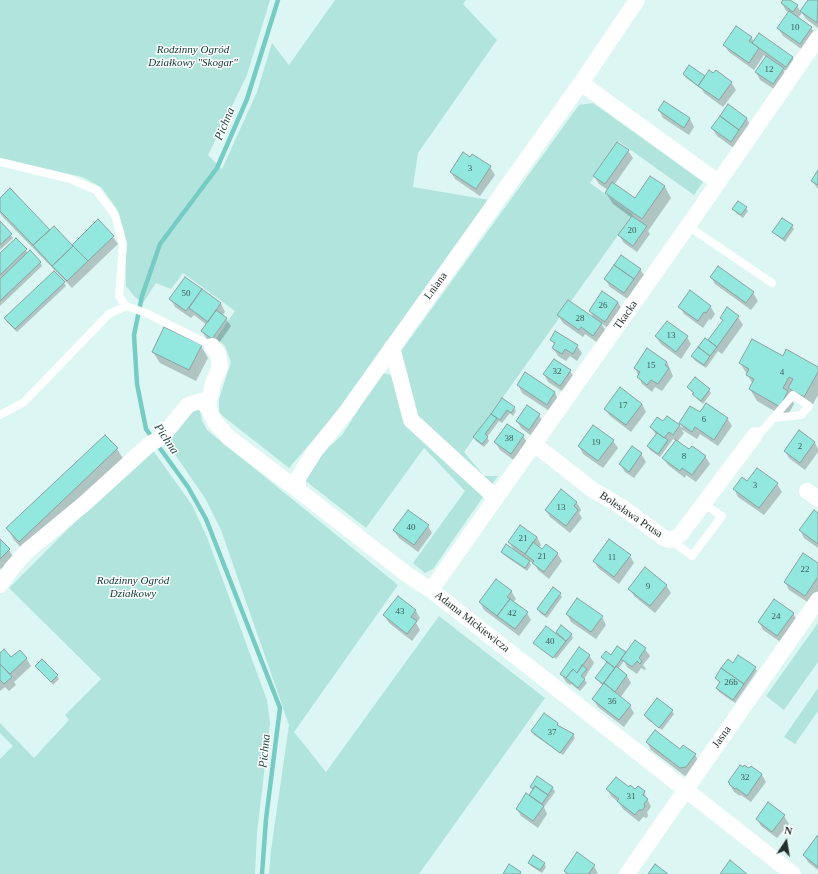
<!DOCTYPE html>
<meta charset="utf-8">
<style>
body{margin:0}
#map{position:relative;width:818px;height:874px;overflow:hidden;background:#dcf6f3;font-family:Georgia,serif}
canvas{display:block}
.north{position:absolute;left:766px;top:822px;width:40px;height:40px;-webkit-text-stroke:3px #fff;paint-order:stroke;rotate:12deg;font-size:11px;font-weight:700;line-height:16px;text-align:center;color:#232d2c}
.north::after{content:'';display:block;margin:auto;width:14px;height:18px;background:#232d2c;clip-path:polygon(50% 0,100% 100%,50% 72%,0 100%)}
</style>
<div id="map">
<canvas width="818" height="874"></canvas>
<div class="north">N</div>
</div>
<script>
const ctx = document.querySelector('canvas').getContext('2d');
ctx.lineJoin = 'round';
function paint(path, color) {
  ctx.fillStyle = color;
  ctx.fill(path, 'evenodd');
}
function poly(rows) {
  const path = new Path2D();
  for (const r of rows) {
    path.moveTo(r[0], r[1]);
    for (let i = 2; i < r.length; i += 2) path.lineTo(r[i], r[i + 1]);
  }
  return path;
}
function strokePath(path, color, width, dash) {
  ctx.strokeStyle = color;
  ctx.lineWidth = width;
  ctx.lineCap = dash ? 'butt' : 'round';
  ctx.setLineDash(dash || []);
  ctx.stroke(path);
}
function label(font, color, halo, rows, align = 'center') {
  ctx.font = font + ' Georgia,serif';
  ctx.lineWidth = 3;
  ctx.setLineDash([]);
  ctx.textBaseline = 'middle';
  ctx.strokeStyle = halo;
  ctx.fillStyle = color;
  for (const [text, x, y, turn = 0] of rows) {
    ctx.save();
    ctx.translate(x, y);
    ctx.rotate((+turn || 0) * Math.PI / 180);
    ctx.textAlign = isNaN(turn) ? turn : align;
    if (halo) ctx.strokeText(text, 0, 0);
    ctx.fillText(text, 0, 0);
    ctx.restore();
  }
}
paint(poly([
 [0,0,270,0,247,75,208,155,222,169,257,92,272,43,289,65,335,0,466,0,463,4,497,40,418,153,413,187,489,200,345,403,289,468,219,413,219,399,231,362,225,346,216,338,235,311,183,273,171,289,156,283,143,303,135,297,126,286,125,235,117,209,101,187,82,177,0,158],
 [593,103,703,182,694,195,618,141,590,183,633,214,464,452,484,476,498,476,490,487,417,419,399,354,579,105],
 [382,373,391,375,407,424,485,494,433,569,425,573,413,563,465,491,424,448,366,528,302,478,319,456,342,435],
 [199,406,202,421,207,430,398,585,294,732,326,772,439,616,545,698,419,874,269,874,271,850,289,725,221,530,205,498,165,440,190,411],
 [152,449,192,505,207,537,267,700,270,723,257,833,255,874,0,874,0,759,13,746,0,733,0,723,34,758,69,720,65,715,101,679,9,588,88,509],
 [818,623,818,662,784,710,766,696],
 [818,688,818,711,795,744,784,737]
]), '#b2e4de');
paint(poly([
 [784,0,789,0,797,6,801,12,809,0,818,0,818,28,806,19,802,13,798,18,811,28,816,35,804,51,783,36,778,28,790,13,786,11,782,3],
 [736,27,752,38,754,42,792,57,797,65,790,74,783,69,787,77,777,91,760,80,756,72,767,57,764,55,754,70,729,52,724,45],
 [684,74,705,77,731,82,736,90,723,107,704,93,702,89,686,78],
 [664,102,690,119,694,127,689,135,663,118,659,110],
 [728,106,747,119,751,127,735,149,717,136,712,128],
 [628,151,633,158,614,185,635,199,651,177,665,187,671,198,648,231,650,234,637,252,624,243,619,235,632,218,613,204,606,193,608,190,599,184,594,176],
 [472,155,490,167,495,175,480,196,455,179,451,172,470,158],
 [818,172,818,189,812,181],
 [0,199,72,246,113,237,118,244,72,288,2,216,0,213],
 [746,208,748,211,743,218,736,213,734,209],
 [0,222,13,238,0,250],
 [792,226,794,229,785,242,776,235,774,232],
 [16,239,28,253,40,262,42,266,0,306,0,255],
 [640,269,645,277,629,300,610,287,605,279],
 [711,277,753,293,758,301,751,310,715,284],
 [185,279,221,304,225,312,222,316,226,319,231,326,217,346,207,339,202,331,207,325,194,315,191,318,175,307,171,299],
 [64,283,66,286,17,332,7,322,5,318],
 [618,302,622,310,609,329,601,323,606,331,598,343,585,334,583,337,563,323,558,315,594,319,590,311],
 [710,306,715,314,711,320,709,319,703,328,684,314,680,307],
 [727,309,738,317,743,325,722,354,718,351,706,368,694,360,692,356,709,342,723,322,721,318],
 [656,337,687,337,691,344,681,359,661,344],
 [551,340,577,346,582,353,577,361,570,356,566,361,558,356,553,348,555,345],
 [201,346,208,358,196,381,160,363,153,352],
 [783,357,818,368,818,395,811,408,791,397,794,404,786,418,757,401,750,389,753,384,740,363],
 [554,360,570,371,575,379,565,393,548,382,544,374],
 [667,362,673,376,662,391,655,387,652,392,642,384,635,368],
 [525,374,555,393,559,401,551,412,522,393,518,385],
 [688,387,709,390,711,393,703,404,696,398,694,394],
 [503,399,514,408,516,411,513,416,510,413,502,423,499,421,487,437,489,441,484,447,476,441,474,437],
 [642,404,646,412,631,432,610,416,605,409],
 [700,414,727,418,732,426,718,446,700,434,697,439,681,429,684,433,677,442,690,451,705,456,710,464,696,482,686,475,685,478,668,465,663,458,676,441,673,439,660,457,650,450,648,446,656,435,651,427,663,423,667,417,683,428,680,423],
 [539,415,543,423,533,437,521,428,517,421],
 [799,432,815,443,818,449,818,452,805,470,789,458,785,451],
 [105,436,117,449,124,460,26,553,14,540,8,529],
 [523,436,528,444,515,461,500,450,495,442],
 [613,441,618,448,603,468,583,454,579,446],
 [641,454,646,462,634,478,625,472,620,464],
 [758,469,777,484,782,492,764,515,738,497,734,489,748,483],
 [561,490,577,503,581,510,579,513,582,518,570,533,550,517,546,510],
 [818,514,818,548,804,538,800,530],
 [428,526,432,533,418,552,399,538,394,531],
 [537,537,541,545,539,548,543,550,557,553,562,561,549,579,538,570,535,565,528,560,531,565,527,571,504,555,502,552,514,550,509,542],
 [0,541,9,550,16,562,5,572,0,568],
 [630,556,634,563,619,584,598,568,594,561],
 [818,564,818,591,809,603,789,590,785,582],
 [666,585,671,593,655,613,634,596,630,589],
 [511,591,516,599,513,602,527,613,531,620,519,636,484,610,480,602],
 [560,594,562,597,547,618,540,613,538,609],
 [416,611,420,618,416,623,420,630,412,641,389,623,384,615],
 [793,613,797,621,782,643,763,630,759,622],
 [567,614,602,617,606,625,596,639,571,622],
 [561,627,571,634,573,638,556,659,536,643,536,645,534,643,556,634],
 [618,647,626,654,645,649,650,656,643,665,646,669,645,670,641,668,637,674,627,667,624,661,618,669,627,676,631,683,620,698,630,706,634,713,624,727,598,707,593,699,603,686,596,678,607,663,602,657,611,656],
 [0,654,11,659,26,658,31,666,14,682,16,685,9,691,5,687,0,691],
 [589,655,594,663,584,679,587,683,580,691,571,684,570,685,566,682,561,674],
 [733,664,755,668,757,671,735,703,719,692,717,688,720,683,716,678],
 [36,666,57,676,59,679,53,685],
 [672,711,674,714,662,730,647,719,645,716],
 [557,724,559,727,573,735,575,738,563,755,534,735,532,732],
 [647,742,680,751,684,746,695,755,700,763,691,775,685,776,651,750],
 [751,767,762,775,766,782,751,802,741,795,740,796,734,792,730,785],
 [537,778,553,788,555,792,544,807,547,814,538,828,521,816,517,809,532,798,530,795,533,790,531,787],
 [629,788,644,792,651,807,647,812,648,815,647,818,643,817,639,822,623,809,619,803,611,796,607,789],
 [768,804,784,816,789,824,777,838,761,826,757,819],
 [818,838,818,870,808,862,804,855],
 [529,863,544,863,546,867,542,873,531,866],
 [594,866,598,874,566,874,565,871]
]), '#0003');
strokePath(poly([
 [262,874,266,819,280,708,206,519,188,487,146,429,137,384,134,335,142,296,160,244,217,168,247,99,278,0]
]), '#76ccc4', 4.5);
const building = poly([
 [783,0,790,0,798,5,793,12,781,3,783,0],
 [808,0,818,0,817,23,800,11,808,0],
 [789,11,812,27,800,44,777,28,789,11],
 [736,26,752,37,749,41,759,48,749,63,723,45,736,26],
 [759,33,793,57,786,67,752,43,759,33],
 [766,56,784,68,773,84,755,72,766,56],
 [689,65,705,76,698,86,683,74,689,65],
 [709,70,713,73,716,70,732,82,719,100,698,86,709,70],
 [664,101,690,118,684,128,658,110,664,101],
 [728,104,747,118,739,130,720,116,728,104],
 [720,116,739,130,731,142,711,128,720,116],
 [617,142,629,150,605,184,593,176,617,142],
 [463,152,470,157,472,154,491,166,476,189,450,172,463,152],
 [818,170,818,185,811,181,818,170],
 [650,176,665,186,642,219,605,193,612,182,635,198,650,176],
 [10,188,50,230,33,245,0,211,0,198,10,188],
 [738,201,747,207,741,215,732,209,738,201],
 [632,216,647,226,633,246,618,235,632,216],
 [782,218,793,225,783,239,772,232,782,218],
 [98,219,114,236,88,261,72,245,98,219],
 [0,221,12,234,0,245,0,221],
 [54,226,73,246,52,266,33,245,54,226],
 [16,238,27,249,0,275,0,253,16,238],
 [73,246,88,261,67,281,52,266,73,246],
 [30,250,41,262,0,301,0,279,30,250],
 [621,255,641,269,634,279,614,265,621,255],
 [614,265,634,279,624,293,604,279,614,265],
 [718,266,754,292,746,303,710,277,718,266],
 [54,271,65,282,15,329,4,318,54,271],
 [185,277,202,289,186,311,169,299,185,277],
 [202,289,221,303,208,322,189,308,202,289],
 [690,290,711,306,706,313,704,312,698,321,678,307,690,290],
 [602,291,618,302,605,322,589,311,602,291],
 [568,300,602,323,593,336,581,327,579,330,557,315,568,300],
 [727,307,739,316,717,347,708,340,723,320,720,318,727,307],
 [216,310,227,318,212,339,201,331,216,310],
 [667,321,688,336,676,352,655,336,667,321],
 [164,327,202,345,189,370,152,352,164,327],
 [555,331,578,345,573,354,565,349,562,354,552,348,555,343,550,340,555,331],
 [705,338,717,347,710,356,698,347,705,338],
 [752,339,783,356,786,349,818,367,818,372,804,397,788,388,793,379,789,377,783,388,788,391,780,407,749,389,754,379,746,375,749,369,739,363,752,339],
 [698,347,710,356,704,365,691,356,698,347],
 [647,348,667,362,665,365,669,368,658,384,651,380,647,385,637,377,640,372,634,368,647,348],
 [554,359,571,370,560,386,543,374,554,359],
 [525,372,555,392,547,405,517,385,525,372],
 [695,377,710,389,701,401,692,394,694,393,687,387,695,377],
 [620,387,642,404,626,425,604,409,620,387],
 [502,398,515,407,511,413,507,410,500,420,491,414,502,398],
 [706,403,728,418,714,440,695,427,692,432,679,423,690,406,700,412,706,403],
 [527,405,540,414,529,430,516,421,527,405],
 [491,414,497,418,485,434,488,437,482,444,473,437,491,414],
 [667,416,680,425,673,435,669,432,664,438,650,427,657,417,663,421,667,416],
 [507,424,524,435,511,454,494,442,507,424],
 [593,425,614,440,598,461,578,446,593,425],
 [799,430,815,442,800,463,784,451,799,430],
 [657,433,668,440,658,454,647,446,657,433],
 [105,435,118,448,19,542,6,528,105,435],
 [676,440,689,449,692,446,706,456,692,475,682,468,680,471,662,458,676,440],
 [632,446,642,453,629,472,619,464,632,446],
 [757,468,778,483,759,508,733,489,742,477,747,481,757,468],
 [561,489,577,502,574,506,578,510,566,526,545,510,561,489],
 [408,510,429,525,414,545,393,530,408,510],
 [814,510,818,513,818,544,799,530,814,510],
 [520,525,537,537,525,554,508,542,520,525],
 [0,539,10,549,0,559,0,539],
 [609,539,631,555,614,577,593,561,609,539],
 [533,542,542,549,546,544,558,553,544,572,532,563,534,561,525,554,533,542],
 [506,544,530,561,525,568,501,552,506,544],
 [803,553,818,563,818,577,805,596,784,582,803,553],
 [645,567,667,585,650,606,628,589,645,567],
 [496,579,512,591,507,597,510,599,497,616,479,602,496,579],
 [553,587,561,593,545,615,537,609,553,587],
 [398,596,416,610,411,617,417,621,407,634,383,615,398,596],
 [577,598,603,616,591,632,566,614,577,598],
 [510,599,528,612,515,629,497,616,510,599],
 [774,599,794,613,777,636,758,622,774,599],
 [561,625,572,634,566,641,556,632,561,625],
 [546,626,566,641,553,658,533,643,546,626],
 [635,640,646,648,639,658,642,661,640,664,637,661,632,667,621,659,635,640],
 [617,646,626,652,615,668,601,657,606,651,611,655,617,646],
 [579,647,590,655,577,673,573,669,566,678,560,674,579,647],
 [4,649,11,657,20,650,27,658,10,674,0,664,0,653,4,649],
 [738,655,756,667,744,684,721,668,728,659,733,663,738,655],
 [42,659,58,675,51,682,35,666,42,659],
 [607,662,615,668,603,684,595,678,607,662],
 [0,664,12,677,4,684,0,680,0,664],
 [582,665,587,669,581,676,585,679,578,688,566,678,573,669,577,673,582,665],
 [616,666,627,675,615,692,604,683,616,666],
 [721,668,744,684,733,700,716,688,720,682,715,678,721,668],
 [604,683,631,705,619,720,592,699,604,683],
 [657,698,673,710,659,728,644,715,657,698],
 [544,713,558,723,557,725,574,734,560,753,531,731,544,713],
 [655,730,680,749,683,745,696,754,686,767,680,768,646,742,655,730],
 [740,765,743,767,744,765,749,768,751,766,762,774,747,796,736,788,735,789,729,784,730,783,728,782,740,765],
 [537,776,553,787,548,795,535,786,533,789,530,787,537,776],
 [616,777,629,787,630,785,635,789,638,786,645,791,643,795,648,799,644,804,645,807,642,810,639,810,635,815,617,801,619,799,606,789,616,777],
 [535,786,548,795,542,804,529,795,535,786],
 [526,793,544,806,533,821,516,809,526,793],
 [768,802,785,815,772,832,756,819,768,802],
 [817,836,818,836,818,867,803,855,817,836],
 [577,852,595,865,589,873,590,874,568,874,564,871,577,852],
 [533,855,545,863,540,870,528,863,533,855],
 [730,860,747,874,720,874,730,860],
 [509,864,521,872,520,874,503,874,509,864],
 [655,864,668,874,648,874,655,864]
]);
paint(building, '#92e8df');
strokePath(building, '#8aa3a0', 1);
strokePath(poly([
 [0,162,70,179,96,190,115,215,123,244,119,296,126,306,146,313,212,346],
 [688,226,772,283],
 [0,415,24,402,109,314,126,306],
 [755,435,763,430,793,395,809,406,801,415,774,418],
 [671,540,692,556,722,516,704,504]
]), '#fff', 8);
strokePath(poly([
 [581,83,718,182],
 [212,346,218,354,220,367,213,383,208,407,215,422,228,437,298,490,409,576,431,590,793,874],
 [392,347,411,420,496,498],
 [534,444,593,490,622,507,664,538,671,540,680,535,755,435],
 [298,490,298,478,315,451,347,411,581,83,637,0],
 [807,491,818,499],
 [0,585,12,568,27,551,84,504,150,444,162,437,188,405,200,401,208,407],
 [431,590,688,226,818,38],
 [627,874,818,600]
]), '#fff', 16);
label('9px', '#3f5c59', null, [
 ["10",795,28],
 ["12",769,70],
 ["3",470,169],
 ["20",632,231],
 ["50",186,294],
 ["26",603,306],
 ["28",580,319],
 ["13",671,336],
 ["15",651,366],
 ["32",557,372],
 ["4",782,373],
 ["17",623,406],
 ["6",704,420],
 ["38",509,439],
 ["19",596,443],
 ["2",800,447],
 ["8",684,457],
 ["3",755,486],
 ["13",561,508],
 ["40",411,528],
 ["21",523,539],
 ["21",542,557],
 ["11",612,558],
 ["22",805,570],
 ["9",648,587],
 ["43",400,612],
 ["42",512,614],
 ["24",776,617],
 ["40",550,642],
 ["26b",731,683],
 ["36",612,702],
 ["37",552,733],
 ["32",745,778],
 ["31",631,797]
]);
label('italic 11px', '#0a3532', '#fff', [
 ["Rodzinny Ogród",193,50],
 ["Działkowy \"Skogar\"",193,63],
 ["Rodzinny Ogród",133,581],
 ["Działkowy",133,594]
]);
label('11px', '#232d2c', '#fff', [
 ["Lniana",436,286,-54],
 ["Tkacka",626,315,-55],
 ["Bolesława Prusa",631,515,34],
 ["Adama Mickiewicza",472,622,38],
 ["Jasna",722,737,-55]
]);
label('italic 12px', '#1f4744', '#fff', [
 ["Pichna",225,124,-67],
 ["Pichna",166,439,56],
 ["Pichna",265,751,-84]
]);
</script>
